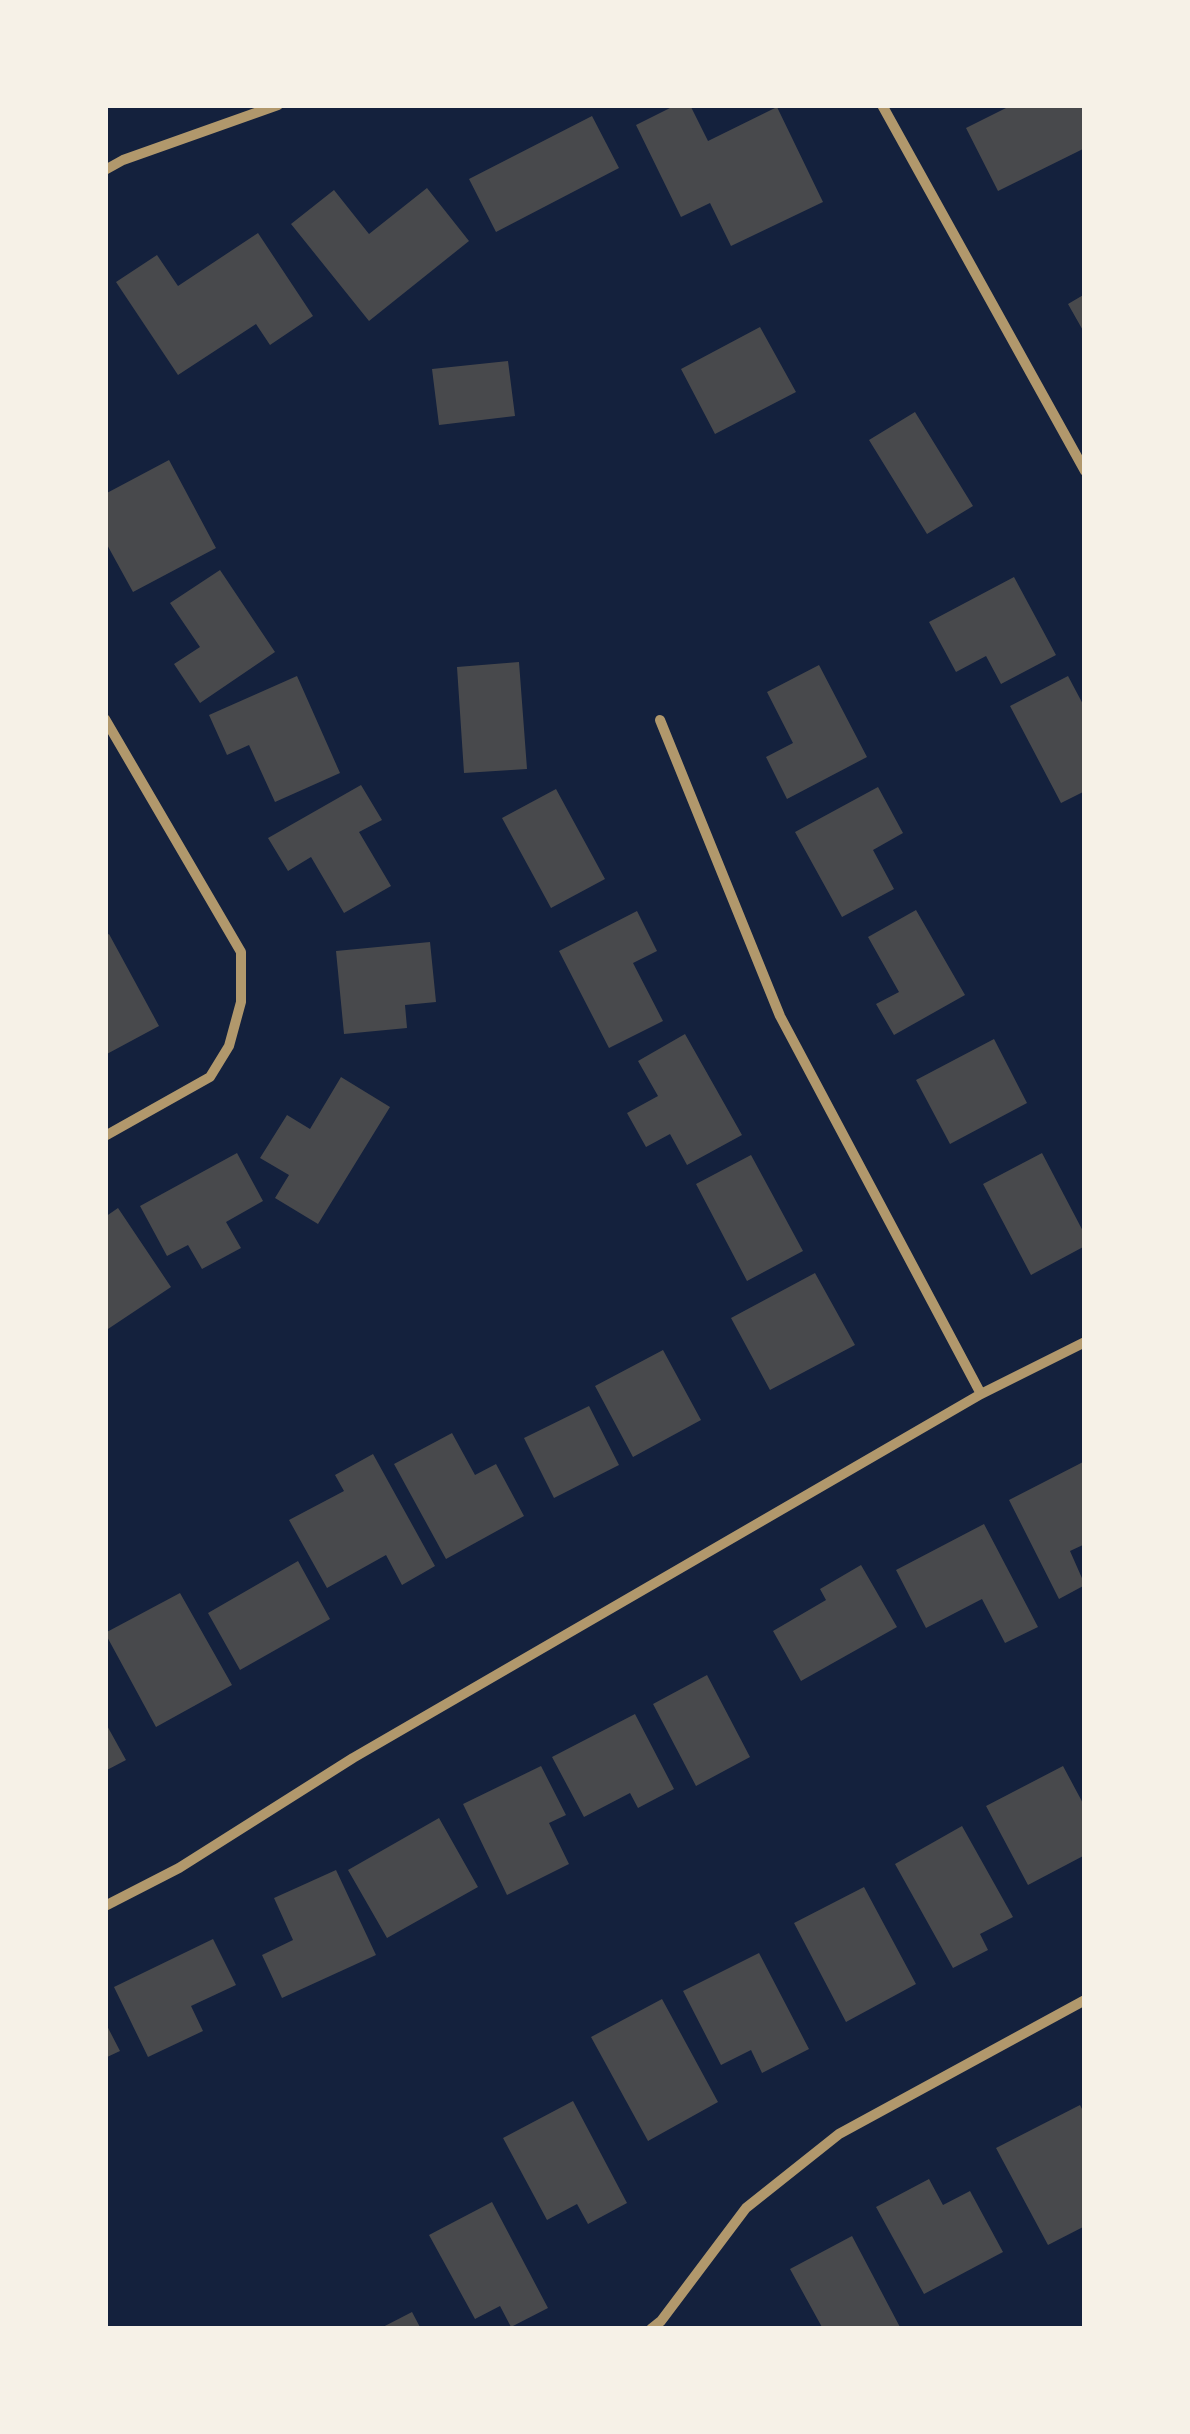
<!DOCTYPE html>
<style>
body{margin:0}
#map{position:relative;width:1190px;height:2434px;overflow:hidden;background:#14213d;font-family:"Space Grotesk",sans-serif}
canvas{display:block}
.frame{position:absolute;inset:0;border:108px solid #f6f1e7;pointer-events:none}
</style>
<div id="map">
<canvas width="1190" height="2434"></canvas>
<div class="frame"></div>
</div>
<script>
const ctx = document.querySelector('canvas').getContext('2d');
ctx.lineJoin = 'round';
function paint(path, color) {
  ctx.fillStyle = color;
  ctx.fill(path, 'evenodd');
}
function poly(rows) {
  const path = new Path2D();
  for (const r of rows) {
    path.moveTo(r[0], r[1]);
    for (let i = 2; i < r.length; i += 2) path.lineTo(r[i], r[i + 1]);
  }
  return path;
}
function strokePath(path, color, width, dash) {
  ctx.strokeStyle = color;
  ctx.lineWidth = width;
  ctx.lineCap = dash ? 'butt' : 'round';
  ctx.setLineDash(dash || []);
  ctx.stroke(path);
}
paint(poly([
 [676,105,690,105,708,141,777,107,823,202,731,246,710,203,681,217,636,125],
 [1012,105,1085,105,1085,148,998,191,966,128],
 [592,116,619,168,496,232,469,179],
 [427,188,469,241,369,321,291,224,334,190,369,234],
 [258,233,313,316,270,345,256,324,178,375,116,282,157,255,178,286],
 [1085,294,1085,334,1068,304],
 [760,327,796,392,715,434,681,369],
 [508,361,515,416,439,425,432,369],
 [915,412,973,506,927,534,869,440],
 [169,460,216,548,133,592,105,541,105,494],
 [220,570,275,652,200,703,174,664,200,647,170,603],
 [1014,577,1056,655,1001,684,986,656,956,672,929,622],
 [519,662,527,769,464,773,457,667],
 [819,665,867,757,787,799,766,757,793,743,767,692],
 [297,676,340,773,275,802,249,745,227,755,209,715],
 [1068,676,1085,708,1085,791,1061,803,1010,706],
 [361,785,382,820,359,832,391,886,344,913,311,857,288,871,268,838],
 [878,787,903,833,873,850,894,889,842,917,795,832],
 [556,789,605,879,551,908,502,818],
 [916,910,965,995,894,1035,876,1004,899,992,868,937],
 [637,911,657,951,633,963,663,1021,609,1048,559,951],
 [109,934,159,1026,105,1055,105,936],
 [430,942,436,1002,405,1005,407,1028,344,1034,336,951],
 [685,1034,742,1135,687,1165,670,1134,646,1147,627,1113,658,1096,638,1061],
 [994,1039,1027,1103,950,1144,916,1080],
 [341,1077,390,1107,318,1224,275,1198,289,1175,260,1158,287,1115,310,1129],
 [237,1153,263,1201,226,1222,241,1248,202,1269,188,1245,167,1256,140,1206],
 [1042,1153,1085,1235,1085,1246,1031,1275,983,1184],
 [751,1155,803,1251,747,1281,696,1184],
 [118,1208,171,1287,105,1331,105,1217],
 [815,1273,855,1345,770,1390,731,1318],
 [663,1350,701,1420,633,1457,595,1386],
 [589,1406,619,1465,554,1498,524,1438],
 [452,1433,475,1475,496,1464,524,1516,446,1559,394,1464],
 [373,1454,435,1566,402,1585,386,1555,327,1588,289,1520,344,1491,335,1475],
 [1085,1461,1085,1544,1070,1551,1085,1585,1059,1599,1009,1500],
 [984,1524,1038,1627,1005,1643,982,1599,926,1628,896,1570],
 [298,1561,330,1619,240,1670,208,1613],
 [861,1565,897,1627,801,1681,773,1631,826,1600,820,1589],
 [180,1593,232,1685,156,1727,105,1633],
 [707,1675,750,1757,696,1786,653,1704],
 [635,1714,674,1789,638,1808,630,1793,584,1817,552,1757],
 [105,1722,126,1760,105,1771],
 [541,1766,566,1815,549,1823,569,1864,507,1895,463,1804],
 [1063,1766,1085,1807,1085,1855,1028,1885,986,1806],
 [439,1818,478,1887,387,1938,348,1870],
 [962,1826,1013,1917,980,1934,988,1950,953,1968,895,1864],
 [336,1870,376,1955,282,1998,262,1955,293,1940,274,1898],
 [864,1887,916,1984,846,2022,794,1923],
 [213,1939,236,1985,191,2006,203,2031,148,2057,114,1987],
 [759,1953,809,2049,762,2073,751,2050,721,2065,683,1991],
 [662,1999,718,2102,648,2141,591,2037],
 [105,2022,120,2051,105,2058],
 [573,2101,627,2203,588,2224,577,2204,547,2220,503,2138],
 [1080,2105,1085,2115,1085,2226,1048,2245,996,2148],
 [929,2179,943,2205,970,2191,1003,2252,924,2294,876,2207],
 [492,2202,548,2308,511,2327,500,2306,475,2319,429,2235],
 [852,2236,901,2329,823,2329,790,2269],
 [412,2312,421,2329,379,2329]
]), '#48494c');
strokePath(poly([
 [882,105,1085,471],
 [105,170,123,160,278,105],
 [105,719,241,952,241,1002,229,1046,210,1077,105,1136],
 [660,720,780,1016,981,1394],
 [105,1906,179,1868,353,1758,981,1394,1085,1342],
 [651,2329,661,2321,746,2208,839,2134,1085,2000]
]), '#b1986c', 10);
</script>
